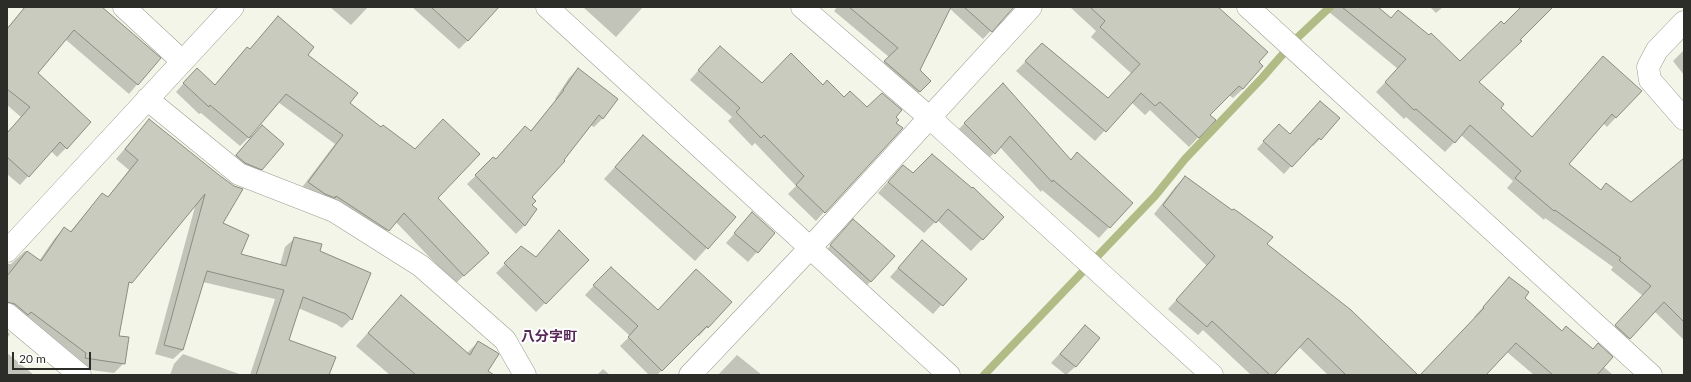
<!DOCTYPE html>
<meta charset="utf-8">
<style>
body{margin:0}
#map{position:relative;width:1691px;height:382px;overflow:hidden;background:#f3f5e8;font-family:Lato,sans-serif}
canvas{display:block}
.frame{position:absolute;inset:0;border:8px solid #2c2d28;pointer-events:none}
.scale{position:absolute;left:12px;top:352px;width:79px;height:18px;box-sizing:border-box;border:2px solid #2c2d28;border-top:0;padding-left:5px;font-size:12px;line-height:14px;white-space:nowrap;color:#2c2d28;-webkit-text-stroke:3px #fff;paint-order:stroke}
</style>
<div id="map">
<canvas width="1691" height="382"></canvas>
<div class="frame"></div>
<div class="scale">20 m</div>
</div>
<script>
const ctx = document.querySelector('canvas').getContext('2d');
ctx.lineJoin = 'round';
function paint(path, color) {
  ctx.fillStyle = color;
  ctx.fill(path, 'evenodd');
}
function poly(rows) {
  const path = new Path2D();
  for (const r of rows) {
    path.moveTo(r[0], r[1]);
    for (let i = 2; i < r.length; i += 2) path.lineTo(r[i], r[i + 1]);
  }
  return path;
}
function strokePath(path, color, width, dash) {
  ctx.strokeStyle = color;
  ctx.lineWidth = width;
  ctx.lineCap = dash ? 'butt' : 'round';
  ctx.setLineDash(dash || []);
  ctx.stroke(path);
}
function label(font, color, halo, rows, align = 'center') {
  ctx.font = font + ' Lato,"Noto Sans JP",sans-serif';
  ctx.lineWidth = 4;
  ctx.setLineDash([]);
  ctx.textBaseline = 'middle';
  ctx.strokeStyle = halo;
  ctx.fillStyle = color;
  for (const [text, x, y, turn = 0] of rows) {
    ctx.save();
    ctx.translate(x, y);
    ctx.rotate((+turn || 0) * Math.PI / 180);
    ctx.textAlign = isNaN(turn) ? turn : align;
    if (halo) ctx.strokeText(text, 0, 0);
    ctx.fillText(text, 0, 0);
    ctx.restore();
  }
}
paint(poly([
 [26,7,93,7,159,58,129,94,65,39,36,73,66,148,57,157,51,151,20,185,7,174,7,133,21,117,7,105,7,28],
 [330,7,368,7,351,25],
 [412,7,486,7,468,40,459,49],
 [583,7,643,7,616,37],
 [837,7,908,7,918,70,930,81,910,101,875,70,889,57,834,11],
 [948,7,1013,7,983,39],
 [1070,7,1216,7,1258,62,1243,89,1233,98,1229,95,1209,115,1215,120,1189,147,1150,110,1145,115,1131,102,1095,141,1016,71,1043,44,1108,99,1132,74,1091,37,1096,31],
 [1323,7,1376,7,1477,82,1499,108,1532,138,1640,91,1607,127,1603,123,1568,164,1600,190,1606,185,1631,203,1684,159,1684,340,1654,311,1620,347,1607,335,1643,296,1611,270,1613,267,1545,218,1544,220,1507,188,1513,181,1461,135,1445,152,1406,117,1404,119,1376,92,1398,69],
 [1430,7,1443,7,1436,13],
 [278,17,306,55,437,198,479,261,455,284,395,221,379,239,300,190,335,144,278,102,250,135,252,136,262,126,262,169,252,178,227,165,251,137,250,136,240,146,201,113,199,114,176,92,188,78,214,86,239,56,247,48,249,50],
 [1684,50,1684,75,1673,61],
 [711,56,762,84,824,212,816,221,788,194,796,186,755,143,752,146,728,121,732,117,690,80],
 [578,69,603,118,594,127,590,125,531,197,531,205,536,210,524,226,516,234,467,184,493,159,495,160,525,127,530,132,556,100,555,99,569,78],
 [1003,84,1070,160,1077,153,1109,227,1099,238,1042,190,1041,192,1000,147,983,164,954,134],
 [1313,109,1320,139,1313,146,1311,144,1284,174,1257,149,1272,132,1290,135],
 [149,120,218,176,221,223,240,254,280,265,285,247,295,238,319,252,351,319,342,328,336,324,298,308,287,340,328,375,250,375,275,299,203,282,183,350,173,359,155,354,196,203,127,286,118,336,124,363,114,373,76,368,7,315,7,264,11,264,25,251,39,261,55,238,64,228,70,232,102,194,107,198,129,170,116,159],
 [643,136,735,217,695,261,604,179],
 [913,175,1003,217,971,251,937,220,924,233,878,193,892,177],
 [1185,177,1266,244,1416,375,1328,375,1299,347,1272,375,1251,375,1203,330,1198,335,1168,309,1207,266,1154,214,1176,186],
 [752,213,774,233,748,262,726,243],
 [845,229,893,256,862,291,822,255],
 [550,241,588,260,536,312,496,273,522,247,535,258],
 [922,241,965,279,933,314,890,277],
 [602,277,658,311,731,302,699,336,697,335,657,375,649,375,620,346,630,336,585,295],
 [1509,278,1524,298,1613,375,1534,375,1507,352,1485,375,1421,375,1476,318,1474,317],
 [401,296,467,353,478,342,484,375,390,375,356,346],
 [1085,326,1099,338,1075,367,1066,375,1051,363],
 [7,331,10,334,7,338],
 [7,353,34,375,7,375],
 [183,354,242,375,170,375,174,364],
 [737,355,762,375,718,375],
 [603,369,610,375,597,375]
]), '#0003');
strokePath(poly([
 [984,375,1155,196,1185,159,1262,78,1296,39,1330,7]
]), '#b1bb85', 8);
const building = poly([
 [25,7,102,7,161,58,138,85,74,30,38,73,91,122,67,149,60,142,29,177,7,157,7,133,30,107,7,89,7,29,25,7],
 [431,7,499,7,468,41,431,7],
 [849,7,951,7,920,70,931,81,920,92,884,61,898,48,849,7],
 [964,7,1014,7,992,32,964,7],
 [1090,7,1218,7,1268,52,1259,62,1263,66,1243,89,1239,86,1210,115,1216,120,1199,138,1160,102,1155,106,1141,93,1106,132,1025,61,1042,43,1108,98,1140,64,1100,27,1105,21,1090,7],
 [1342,7,1378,7,1391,18,1398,10,1429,35,1431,33,1460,61,1501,21,1504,24,1521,7,1553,7,1520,40,1522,41,1479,82,1504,104,1501,108,1532,137,1603,56,1642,91,1616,118,1612,114,1569,164,1601,190,1606,183,1631,202,1684,158,1684,322,1664,302,1630,339,1615,325,1651,286,1619,260,1621,258,1555,210,1554,211,1515,178,1521,171,1470,125,1455,143,1416,109,1414,110,1385,82,1406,59,1342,7],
 [278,16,314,47,308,55,358,93,350,103,381,127,383,125,415,149,443,119,480,154,438,198,489,253,464,276,404,213,389,231,336,196,335,198,325,194,308,182,343,135,286,94,249,138,210,105,209,107,183,83,197,68,215,85,247,47,250,49,278,16],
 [720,46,762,83,791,53,823,85,827,80,844,97,850,91,867,107,882,93,902,110,896,117,899,120,896,123,903,128,825,213,796,185,804,176,764,135,761,138,736,112,740,108,698,70,720,46],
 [578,68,618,99,603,119,599,115,564,160,565,161,532,197,536,201,532,205,537,209,525,226,475,175,493,157,496,159,525,126,531,131,564,90,563,90,578,68],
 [1003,83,1071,160,1077,152,1133,203,1110,228,1053,180,1052,182,1010,136,995,154,964,123,1003,83],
 [1320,101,1340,118,1321,140,1319,138,1292,167,1263,141,1279,124,1290,134,1320,101],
 [149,119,219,175,234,186,243,189,223,223,249,235,241,254,286,266,294,237,322,244,320,251,371,273,352,320,346,314,303,297,289,340,336,357,329,375,256,375,284,290,207,271,183,350,164,345,205,194,132,283,129,282,119,336,129,337,125,364,85,358,86,353,31,312,28,315,15,304,7,302,7,276,27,251,41,261,64,227,71,232,102,193,108,197,138,160,125,149,149,119],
 [262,125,284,144,262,170,245,163,236,155,262,125],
 [643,135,736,217,708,249,615,167,643,135],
 [932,154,972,188,973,187,1004,217,983,240,948,209,936,223,888,182,903,165,913,173,932,154],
 [1185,176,1232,210,1234,209,1273,237,1267,244,1351,310,1418,375,1346,375,1308,338,1274,375,1270,375,1212,321,1207,327,1176,300,1215,256,1163,205,1185,176],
 [752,212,775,233,758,253,734,233,752,212],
 [853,219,895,256,871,282,830,245,853,219],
 [559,230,589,260,546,304,504,263,521,246,536,257,559,230],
 [922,240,967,279,943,306,898,268,922,240],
 [611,267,658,310,696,269,732,302,708,328,707,326,662,371,628,337,638,326,593,285,611,267],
 [1509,277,1529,292,1525,298,1562,331,1566,326,1593,349,1598,343,1613,357,1597,375,1553,375,1516,343,1486,375,1420,375,1484,308,1483,307,1509,277],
 [401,295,470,355,478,341,498,353,499,354,488,371,494,375,416,375,368,333,401,295],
 [1085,325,1100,338,1076,367,1060,354,1085,325]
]);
paint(building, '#c8cbbe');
strokePath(building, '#8a8c80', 1);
const street = poly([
 [124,7,182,61],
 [547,7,949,375],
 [802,7,930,118,1212,375],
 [1248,7,1651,375],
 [1684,22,1657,50,1648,67,1650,80,1684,119],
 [147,99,239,174,334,211,421,266,505,340,525,375],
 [7,251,233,7],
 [7,314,80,375],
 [690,375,810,248,1031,7]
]);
strokePath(street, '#9a9d90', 23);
strokePath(street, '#fff', 22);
label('bold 14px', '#582859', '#fff', [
 ["八分字町",549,336]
]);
</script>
